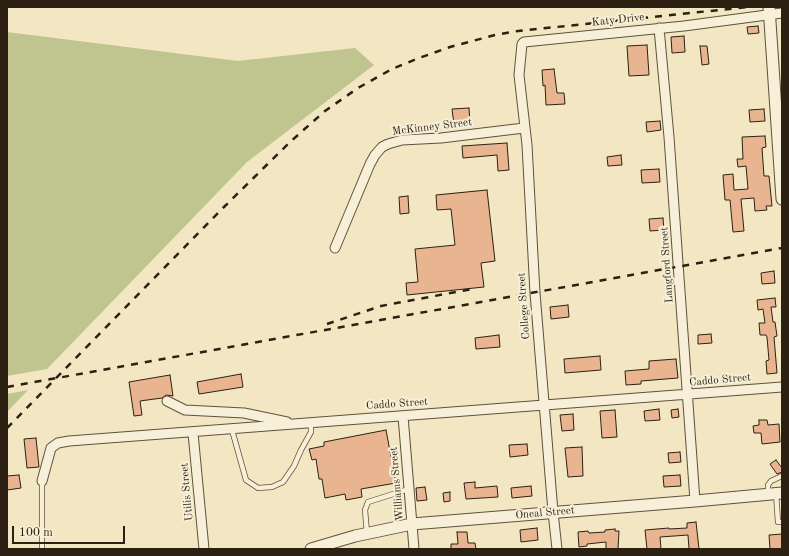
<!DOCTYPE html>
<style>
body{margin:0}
#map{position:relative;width:789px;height:556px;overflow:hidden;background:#f2e7c2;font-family:"Old Standard TT",serif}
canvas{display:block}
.frame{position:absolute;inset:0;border:8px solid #2c2013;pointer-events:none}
.scale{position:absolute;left:12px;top:526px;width:113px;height:18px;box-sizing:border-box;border:2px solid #2c2013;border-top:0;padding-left:5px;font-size:12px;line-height:14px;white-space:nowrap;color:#2c2013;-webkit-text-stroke:3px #f7efd7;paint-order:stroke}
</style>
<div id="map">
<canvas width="789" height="556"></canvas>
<div class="frame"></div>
<div class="scale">100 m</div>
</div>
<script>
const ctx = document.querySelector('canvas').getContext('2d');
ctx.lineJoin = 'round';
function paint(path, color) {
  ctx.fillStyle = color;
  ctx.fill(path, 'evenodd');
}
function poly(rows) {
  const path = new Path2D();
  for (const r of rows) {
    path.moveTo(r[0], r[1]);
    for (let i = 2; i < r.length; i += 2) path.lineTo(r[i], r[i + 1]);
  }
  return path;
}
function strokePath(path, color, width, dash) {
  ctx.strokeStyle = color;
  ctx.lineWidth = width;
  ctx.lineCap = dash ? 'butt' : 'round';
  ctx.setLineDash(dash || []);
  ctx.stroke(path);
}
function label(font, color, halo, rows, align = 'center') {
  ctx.font = font + ' "Old Standard TT",serif';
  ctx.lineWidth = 4;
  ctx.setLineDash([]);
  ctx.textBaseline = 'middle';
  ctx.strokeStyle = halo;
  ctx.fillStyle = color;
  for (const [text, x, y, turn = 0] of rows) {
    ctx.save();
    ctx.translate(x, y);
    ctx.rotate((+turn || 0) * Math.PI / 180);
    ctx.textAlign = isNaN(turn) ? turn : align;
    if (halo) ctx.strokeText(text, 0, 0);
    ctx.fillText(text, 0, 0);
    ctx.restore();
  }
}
paint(poly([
 [7,32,238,61,355,48,374,65,247,162,47,369,7,376],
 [28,390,7,412,7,394]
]), '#c0c48f');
const building = poly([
 [758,26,759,33,748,34,747,27,758,26],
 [684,36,685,52,672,53,671,37,684,36],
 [647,45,649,75,629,76,627,46,647,45],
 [700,46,707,46,709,64,702,65,700,46],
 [554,69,557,93,564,93,565,104,546,105,545,85,543,86,542,70,554,69],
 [469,108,470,124,454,125,452,109,469,108],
 [764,109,765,121,750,122,749,110,764,109],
 [660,121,661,130,647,132,646,122,660,121],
 [765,136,766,147,762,148,764,176,769,176,772,206,766,206,767,210,755,211,754,198,741,199,744,231,733,232,730,200,725,200,723,175,733,174,734,190,748,189,746,166,738,167,737,159,743,159,742,137,765,136],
 [507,143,509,170,498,171,497,155,463,158,462,146,507,143],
 [621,155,622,165,608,166,607,157,621,155],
 [659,169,660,182,642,183,641,170,659,169],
 [487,190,495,261,481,263,484,287,407,295,406,283,418,282,415,249,455,245,451,209,437,210,436,195,487,190],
 [408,196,409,213,400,214,399,197,408,196],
 [663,218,664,230,650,231,649,219,663,218],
 [774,271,775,283,762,284,761,273,774,271],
 [775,298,776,307,771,307,773,322,775,322,777,336,774,337,777,373,767,374,766,361,769,360,767,337,766,335,760,335,759,323,765,323,763,309,758,310,757,300,775,298],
 [568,305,569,317,551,319,550,307,568,305],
 [711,334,712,343,698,344,698,335,711,334],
 [499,335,500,347,476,349,475,338,499,335],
 [600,356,601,370,565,373,564,359,600,356],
 [676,359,678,378,641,381,641,384,626,385,625,371,649,369,649,361,676,359],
 [241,374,243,387,199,394,197,382,241,374],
 [170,375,173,396,166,395,162,398,140,401,142,415,134,416,129,382,170,375],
 [659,409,660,420,645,421,644,411,659,409],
 [678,409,679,417,672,418,671,410,678,409],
 [615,410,617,437,602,438,600,411,615,410],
 [573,414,574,430,562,431,560,415,573,414],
 [759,420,767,420,768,425,779,424,780,442,762,444,761,433,754,433,753,426,759,425,759,420],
 [386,430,396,483,361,489,362,497,346,500,345,494,325,498,322,479,319,479,316,459,312,460,309,449,324,446,324,442,386,430],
 [36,438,39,467,27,468,24,439,36,438],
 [527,444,528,455,510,457,509,445,527,444],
 [582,447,583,476,568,477,565,448,582,447],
 [680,452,681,462,669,463,668,453,680,452],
 [776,460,782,468,782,472,777,474,770,464,776,460],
 [19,475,21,488,7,490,7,476,19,475],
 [680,475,681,486,664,487,663,476,680,475],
 [475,482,475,488,497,486,498,497,466,499,464,483,475,482],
 [531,486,532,496,512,498,511,488,531,486],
 [425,487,427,500,417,501,416,488,425,487],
 [450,492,450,501,444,502,443,493,450,492],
 [696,522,699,549,689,549,688,535,660,537,661,549,647,549,645,530,669,528,669,529,687,528,687,523,696,522],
 [537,528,538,540,521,542,520,530,537,528],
 [615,529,615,531,619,531,618,549,606,549,606,542,587,544,587,546,579,547,578,532,588,531,589,533,605,532,605,530,615,529],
 [457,532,467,532,468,543,475,543,476,549,451,549,451,544,458,544,457,532],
 [782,534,782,549,770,549,769,535,782,534]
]);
paint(building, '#e9b591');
strokePath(building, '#2c2013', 1);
const service = poly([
 [232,430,246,480,258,488,272,487,283,482,294,466,301,450,311,432,311,424],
 [42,481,42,549],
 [776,493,778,522,782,522],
 [768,494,768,485,771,481,782,476],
 [367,533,365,510,368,502,409,489]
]);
const minor = poly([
 [659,28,669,137,695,501],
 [335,248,370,164,375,155,382,147,388,144,402,140,441,138,524,128],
 [167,401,185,410,244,413,287,422],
 [403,416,414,549],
 [193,433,204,549],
 [42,481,51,448,58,443,69,441,782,387],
 [557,549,553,512,535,293,527,145,519,75,522,44,524,42,684,26,782,13]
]);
const tertiary = poly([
 [769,7,782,199],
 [311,549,355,536,412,524,695,501,782,493]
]);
strokePath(service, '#5e523f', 6);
strokePath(minor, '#5e523f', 11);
strokePath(tertiary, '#5e523f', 13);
strokePath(service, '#f7efd7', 4.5);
strokePath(minor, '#f7efd7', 9);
strokePath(tertiary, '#f7efd7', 11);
strokePath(poly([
 [327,324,381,306,472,289],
 [7,387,782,248],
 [7,428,225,206,290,142,325,111,358,88,392,69,419,58,450,47,495,35,518,31,748,7]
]), '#2c2013', 2.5, [7, 7]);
label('11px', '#2c2013', '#f7efd7', [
 ["Katy Drive",618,20,-6],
 ["McKinney Street",432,127,-7],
 ["Langford Street",667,265,-94],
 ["College Street",524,306,-94],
 ["Caddo Street",720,380,-5],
 ["Caddo Street",397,404,-4],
 ["Williams Street",397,484,-95],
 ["Utilis Street",187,492,-95],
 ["Oneal Street",545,513,-5]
]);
</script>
